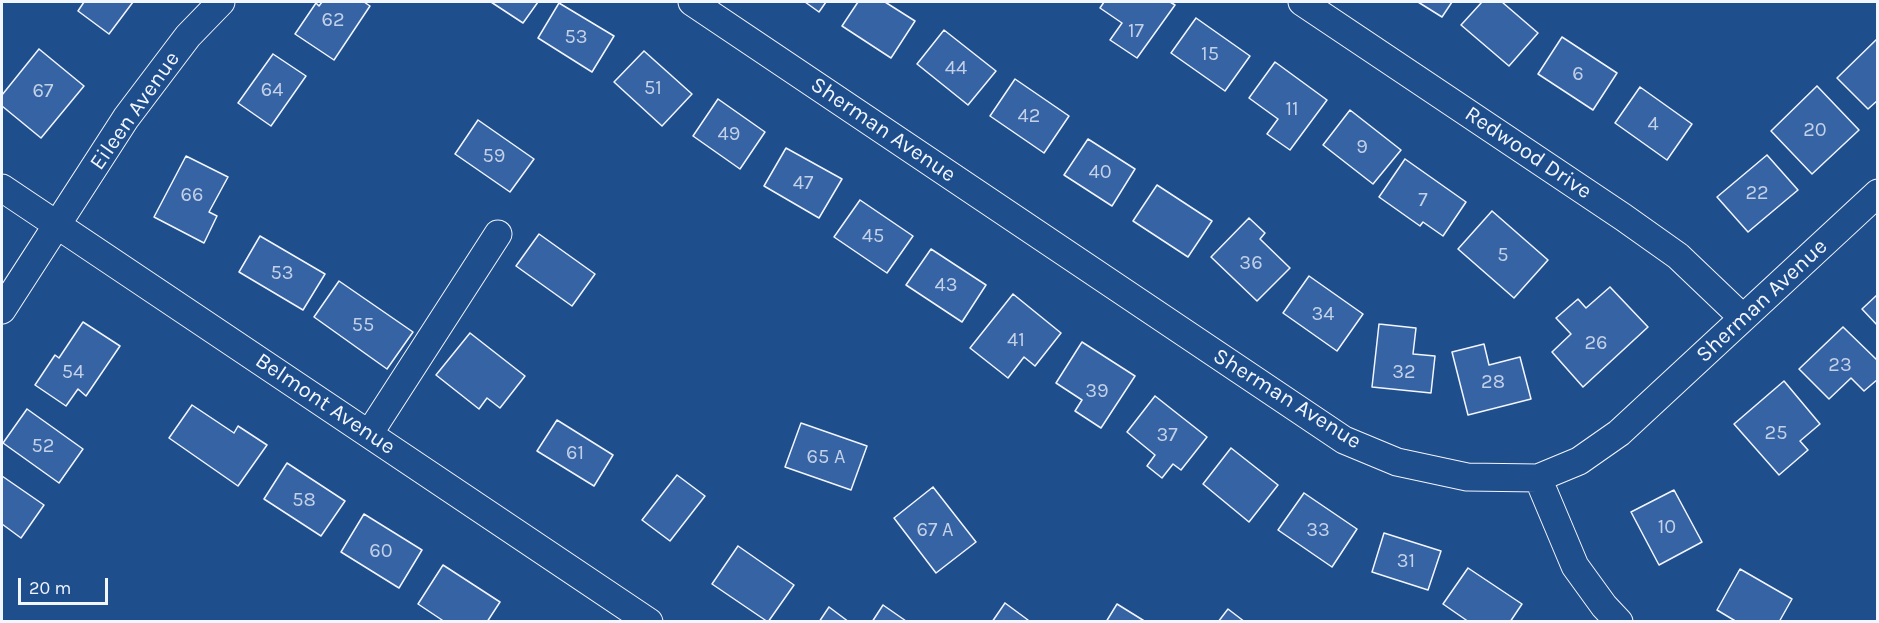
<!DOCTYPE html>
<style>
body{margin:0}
#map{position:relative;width:1879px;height:623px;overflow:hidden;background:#1f4e8c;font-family:Karla,sans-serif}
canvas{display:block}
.frame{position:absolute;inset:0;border:3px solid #f2f6ff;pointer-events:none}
.scale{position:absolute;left:18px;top:578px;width:90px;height:27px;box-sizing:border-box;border:3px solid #f2f6ff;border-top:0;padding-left:8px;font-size:18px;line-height:21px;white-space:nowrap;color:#f2f6ff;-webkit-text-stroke:4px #1f4e8c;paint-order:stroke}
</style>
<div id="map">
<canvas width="1879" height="623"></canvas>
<div class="frame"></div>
<div class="scale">20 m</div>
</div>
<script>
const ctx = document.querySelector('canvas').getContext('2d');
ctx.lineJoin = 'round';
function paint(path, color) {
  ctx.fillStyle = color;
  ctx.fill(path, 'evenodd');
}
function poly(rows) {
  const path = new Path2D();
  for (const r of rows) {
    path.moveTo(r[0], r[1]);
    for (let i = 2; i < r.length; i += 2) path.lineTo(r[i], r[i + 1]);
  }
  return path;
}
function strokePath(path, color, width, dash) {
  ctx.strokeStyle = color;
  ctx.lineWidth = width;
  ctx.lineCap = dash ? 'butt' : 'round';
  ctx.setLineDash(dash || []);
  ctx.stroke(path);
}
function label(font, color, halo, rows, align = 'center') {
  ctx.font = font + ' Karla,sans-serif';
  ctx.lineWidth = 4.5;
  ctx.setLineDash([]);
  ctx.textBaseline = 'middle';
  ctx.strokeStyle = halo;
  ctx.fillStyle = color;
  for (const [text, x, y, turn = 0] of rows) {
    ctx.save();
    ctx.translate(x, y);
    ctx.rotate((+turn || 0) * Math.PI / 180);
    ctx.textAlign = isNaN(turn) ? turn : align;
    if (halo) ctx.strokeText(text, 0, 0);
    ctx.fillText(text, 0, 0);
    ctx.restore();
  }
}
const building = poly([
 [84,2,133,2,109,34,78,11,84,2],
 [322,2,364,2,370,6,334,60,295,34,316,3,319,6,322,2],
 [491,2,538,2,523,23,491,2],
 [805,2,826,2,819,12,805,2],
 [858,2,885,2,915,21,891,58,842,26,858,2],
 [1104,2,1170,2,1175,5,1137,58,1110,40,1122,23,1100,8,1104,2],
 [1418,2,1452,2,1442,17,1418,2],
 [1482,2,1502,2,1538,33,1509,66,1461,25,1482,2],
 [559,3,614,36,592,72,538,38,559,3],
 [1196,18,1250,56,1225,91,1171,53,1196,18],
 [944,30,996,71,968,105,917,64,944,30],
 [1562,37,1617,73,1593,110,1538,74,1562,37],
 [1878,38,1878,100,1868,109,1837,78,1878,38],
 [39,49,84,86,41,138,2,106,2,95,39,49],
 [644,51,692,94,662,126,614,82,644,51],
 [273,54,306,76,271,126,238,103,273,54],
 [1275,62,1327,100,1290,150,1267,134,1278,119,1249,98,1275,62],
 [1015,79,1069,116,1044,153,990,116,1015,79],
 [1817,86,1859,130,1812,174,1771,131,1817,86],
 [1640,87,1692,124,1667,160,1615,123,1640,87],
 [718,99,765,132,740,169,693,136,718,99],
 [1350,110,1401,150,1373,184,1323,145,1350,110],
 [478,120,534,159,510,192,455,154,478,120],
 [1088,139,1135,169,1112,206,1064,175,1088,139],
 [786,148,842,179,819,218,764,186,786,148],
 [1767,155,1798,190,1748,232,1717,197,1767,155],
 [186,156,228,177,209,212,217,216,204,243,154,217,186,156],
 [1405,159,1466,202,1443,236,1423,222,1420,226,1379,197,1405,159],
 [1157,185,1212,221,1188,257,1133,221,1157,185],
 [860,200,913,236,887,273,834,237,860,200],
 [1492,211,1548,260,1514,298,1458,249,1492,211],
 [1249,218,1265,233,1260,239,1290,268,1257,301,1211,257,1249,218],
 [539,234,595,274,572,306,516,266,539,234],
 [260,236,325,274,303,310,239,272,260,236],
 [931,249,986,285,962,322,906,285,931,249],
 [1309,276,1363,314,1337,351,1283,313,1309,276],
 [339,281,413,332,387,369,314,317,339,281],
 [1610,287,1648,327,1583,387,1552,352,1571,334,1556,318,1578,299,1586,308,1610,287],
 [1013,294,1061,333,1035,366,1024,357,1008,378,970,348,1013,294],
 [1878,294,1878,326,1862,309,1878,294],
 [83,322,120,346,86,396,78,389,66,406,35,385,55,355,59,358,83,322],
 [1379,324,1416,328,1413,354,1435,356,1431,393,1372,387,1379,324],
 [1843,327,1878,361,1878,379,1864,391,1851,378,1829,399,1799,369,1843,327],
 [470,333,525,376,500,408,487,398,479,409,436,375,470,333],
 [1082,342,1135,376,1101,428,1075,411,1082,400,1056,383,1082,342],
 [1484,344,1489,365,1520,357,1531,399,1468,415,1452,352,1484,344],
 [1784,381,1820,424,1800,441,1808,450,1779,475,1734,424,1784,381],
 [1155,396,1207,437,1181,470,1173,464,1162,478,1147,466,1155,455,1127,432,1155,396],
 [192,405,234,433,238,426,267,445,238,486,169,438,192,405],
 [27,409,83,449,59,483,3,443,27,409],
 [557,420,613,455,594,486,537,451,557,420],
 [801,423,867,446,851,490,785,467,801,423],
 [1231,448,1278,485,1249,522,1203,484,1231,448],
 [287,463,345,501,321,536,264,499,287,463],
 [677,475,705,496,670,541,642,520,677,475],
 [2,476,44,505,21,538,2,524,2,476],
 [933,487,976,542,936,573,894,518,933,487],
 [1674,490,1702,542,1659,565,1631,512,1674,490],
 [1304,493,1357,529,1332,567,1278,530,1304,493],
 [364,514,422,550,399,588,341,552,364,514],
 [1384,533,1441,551,1428,590,1372,572,1384,533],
 [738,546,794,585,768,622,712,584,738,546],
 [443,565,500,602,487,622,445,622,418,604,443,565],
 [1468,568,1522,604,1510,622,1469,622,1443,604,1468,568],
 [1740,569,1792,599,1779,622,1737,622,1717,610,1740,569],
 [1005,603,1028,620,1027,622,992,622,1005,603],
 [1117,604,1146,622,1106,622,1117,604],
 [883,605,906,621,906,622,872,622,883,605],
 [829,607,849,622,819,622,829,607],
 [1228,609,1245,622,1218,622,1228,609]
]);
paint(building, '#3563a3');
strokePath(building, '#f2f6ff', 1.5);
const street = poly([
 [692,2,1344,440,1397,462,1467,477,1538,478,1579,461,1619,433,1878,193],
 [1302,2,1623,217,1678,256,1743,318],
 [2,188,649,622],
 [2,310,126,118,188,36,221,2],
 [369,434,498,234],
 [1538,478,1575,566,1604,606,1619,622]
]);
strokePath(street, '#f2f6ff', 29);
strokePath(street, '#1f4e8c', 27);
label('20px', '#c3d1e8', null, [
 ["62",333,20],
 ["17",1136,31],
 ["53",576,37],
 ["15",1210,54],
 ["44",956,68],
 ["6",1578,74],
 ["51",653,88],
 ["64",272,90],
 ["67",43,91],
 ["11",1292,109],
 ["42",1029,116],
 ["4",1653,124],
 ["20",1815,130],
 ["49",729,134],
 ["9",1362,147],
 ["59",494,156],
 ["40",1100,172],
 ["47",803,183],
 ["22",1757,193],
 ["66",192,195],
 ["7",1423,200],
 ["45",873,236],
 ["5",1503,255],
 ["36",1251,263],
 ["53",282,273],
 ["43",946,285],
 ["34",1323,314],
 ["55",363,325],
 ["41",1016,340],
 ["26",1596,343],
 ["23",1840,365],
 ["54",73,372],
 ["32",1404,372],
 ["28",1493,382],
 ["39",1097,391],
 ["25",1776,433],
 ["37",1167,435],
 ["52",43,446],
 ["61",575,453],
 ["65 A",826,457],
 ["58",304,500],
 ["10",1667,527],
 ["67 A",935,530],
 ["33",1318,530],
 ["60",381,551],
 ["31",1406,561]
]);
label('22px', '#f2f6ff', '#1f4e8c', [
 ["Eileen Avenue",135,111,-55],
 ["Sherman Avenue",883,130,34],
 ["Redwood Drive",1528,153,34],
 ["Sherman Avenue",1762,301,-43],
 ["Sherman Avenue",1287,399,32],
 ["Belmont Avenue",325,404,34]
]);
</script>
